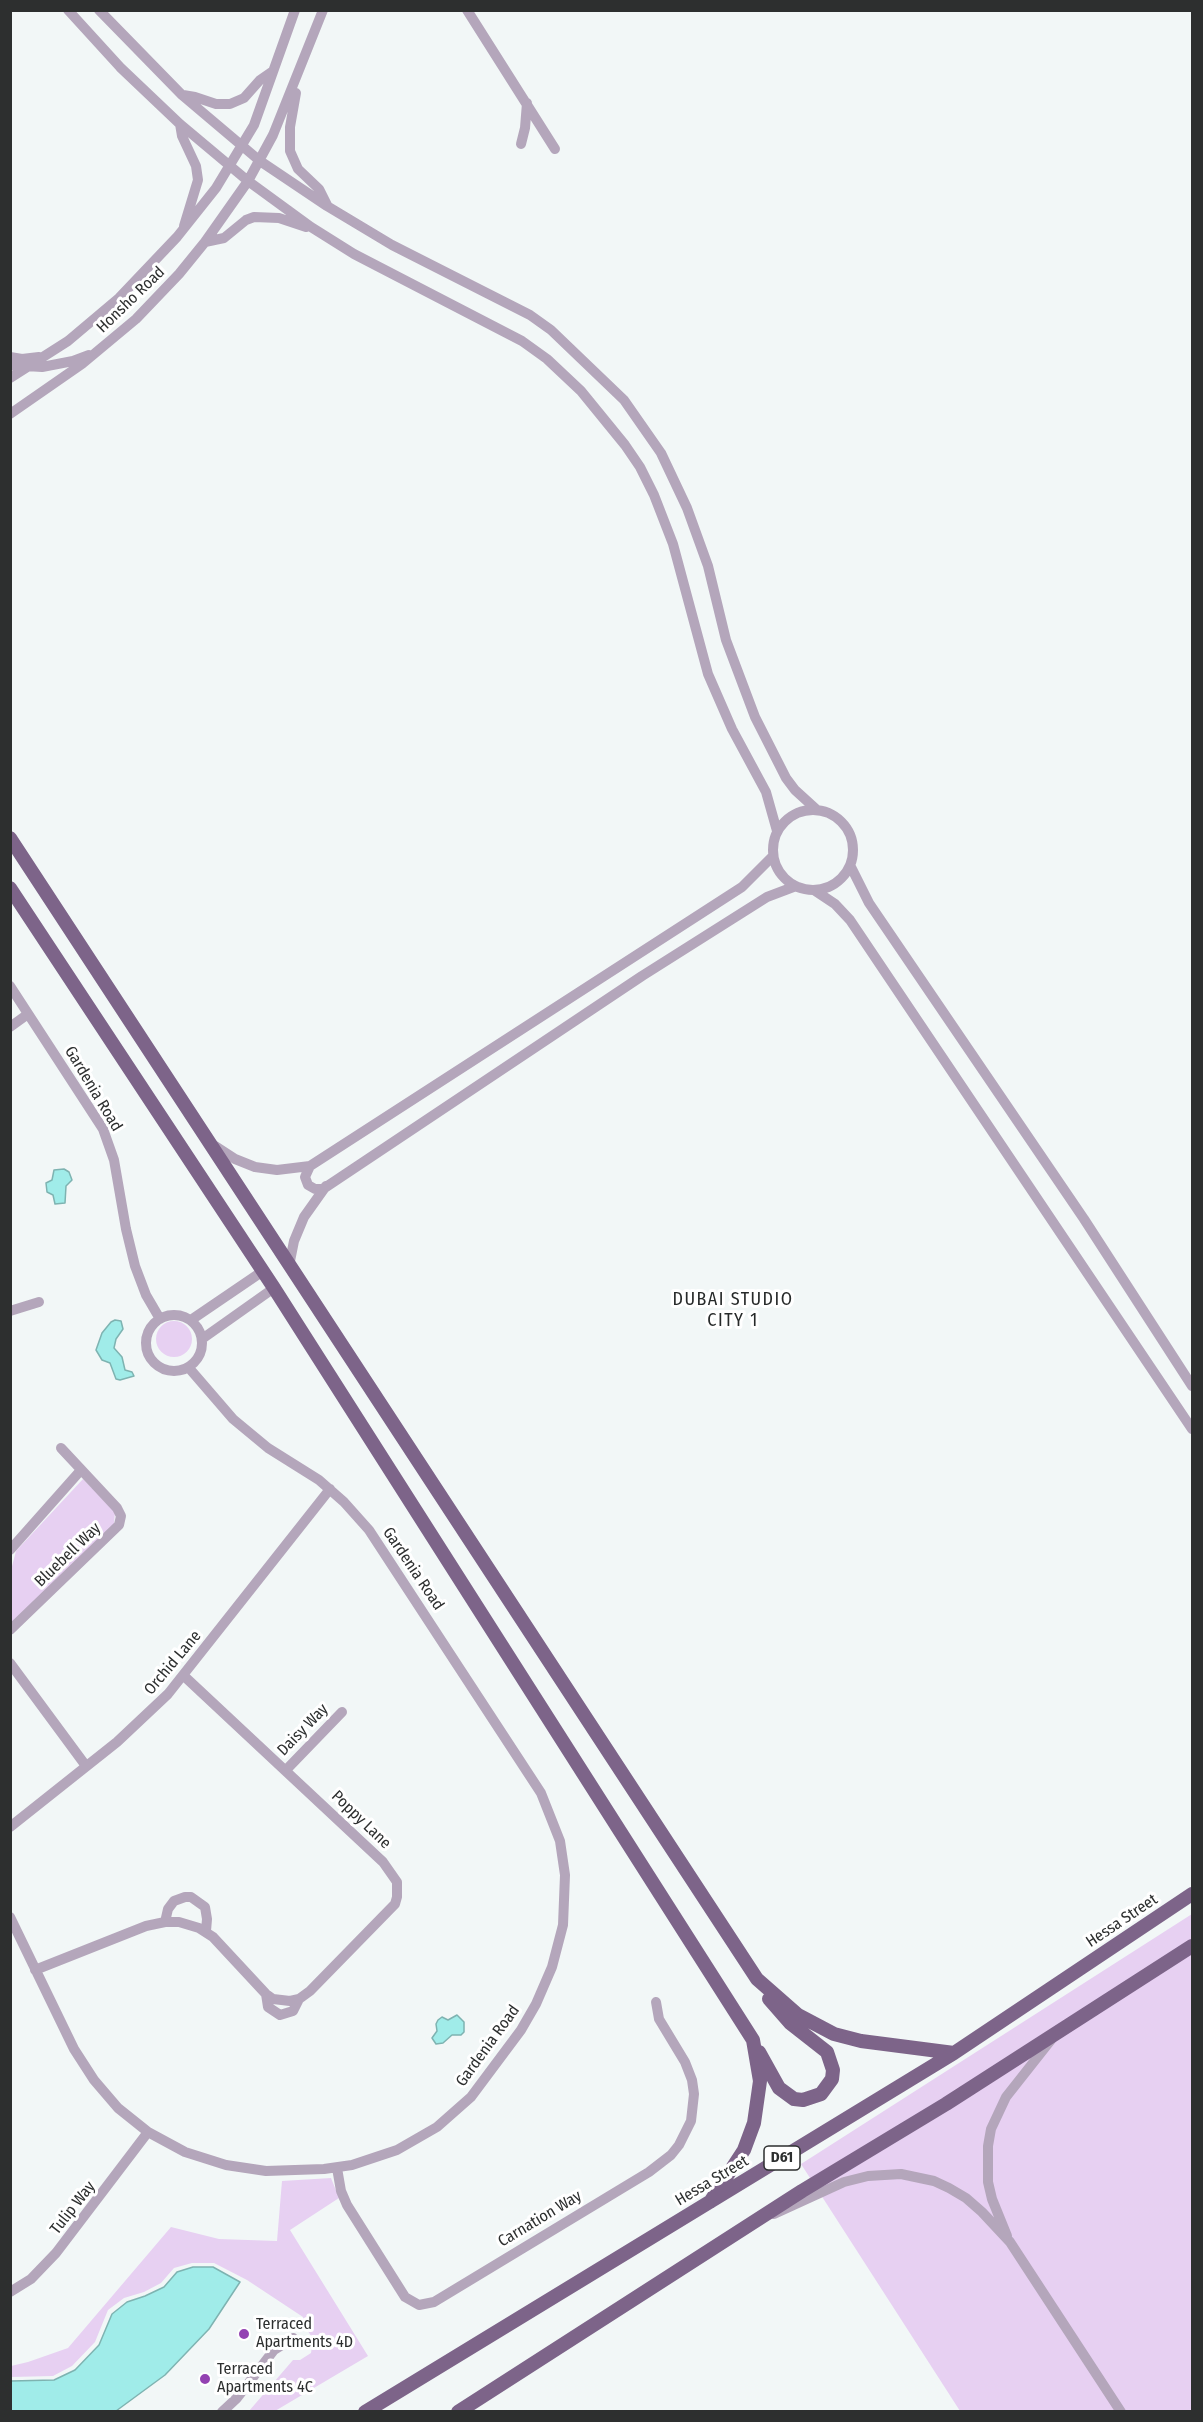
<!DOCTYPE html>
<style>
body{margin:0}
#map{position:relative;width:1203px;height:2422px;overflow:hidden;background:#f2f7f7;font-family:"Fira Sans Condensed",sans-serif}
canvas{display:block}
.frame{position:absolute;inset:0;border:12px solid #2d2f2f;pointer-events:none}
</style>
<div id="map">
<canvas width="1203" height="2422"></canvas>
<div class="frame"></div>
</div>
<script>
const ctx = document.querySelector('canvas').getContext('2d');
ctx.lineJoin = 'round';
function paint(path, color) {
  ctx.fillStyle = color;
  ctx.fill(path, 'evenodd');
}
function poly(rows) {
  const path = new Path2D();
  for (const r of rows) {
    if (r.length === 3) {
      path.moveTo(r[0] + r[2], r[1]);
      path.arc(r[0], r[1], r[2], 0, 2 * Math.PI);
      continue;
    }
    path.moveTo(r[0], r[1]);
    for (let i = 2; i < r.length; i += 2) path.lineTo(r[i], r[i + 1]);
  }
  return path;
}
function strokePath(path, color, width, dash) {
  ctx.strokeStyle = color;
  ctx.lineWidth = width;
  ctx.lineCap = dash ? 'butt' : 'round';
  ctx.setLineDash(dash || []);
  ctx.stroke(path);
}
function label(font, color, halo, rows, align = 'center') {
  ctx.font = font + ' "Fira Sans Condensed",sans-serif';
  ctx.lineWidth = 6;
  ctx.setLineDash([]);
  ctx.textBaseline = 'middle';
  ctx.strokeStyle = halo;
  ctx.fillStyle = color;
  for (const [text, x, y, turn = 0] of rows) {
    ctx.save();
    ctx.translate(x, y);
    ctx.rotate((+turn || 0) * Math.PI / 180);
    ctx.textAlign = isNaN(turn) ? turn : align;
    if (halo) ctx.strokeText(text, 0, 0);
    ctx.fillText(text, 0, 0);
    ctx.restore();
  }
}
paint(poly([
 [174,1339,18],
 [83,1479,115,1512,114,1524,11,1626,11,1570,16,1551],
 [1192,1914,1192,2411,960,2411,801,2164],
 [331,2178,339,2198,290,2230,368,2356,275,2411,249,2411,293,2360,300,2360,311,2353,313,2339,306,2328,303,2317,247,2280,214,2263,192,2263,174,2268,161,2283,144,2292,124,2298,108,2310,95,2342,72,2366,53,2376,11,2377,11,2366,28,2362,68,2348,171,2227,219,2239,277,2241,282,2181]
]), '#e7d0f2');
const water = poly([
 [64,1169,69,1172,72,1180,66,1186,65,1203,55,1204,53,1195,47,1192,46,1183,52,1180,54,1170,64,1169],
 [115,1320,121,1321,123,1329,116,1339,114,1348,122,1357,125,1370,132,1372,134,1376,120,1380,116,1379,110,1363,102,1360,96,1350,102,1333,111,1322,115,1320],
 [457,2015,464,2022,464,2032,461,2035,452,2035,443,2043,436,2044,432,2038,437,2031,436,2024,438,2020,442,2017,448,2020,457,2015],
 [193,2267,213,2267,240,2282,209,2329,165,2375,116,2411,11,2411,11,2381,54,2380,75,2370,99,2345,112,2314,127,2302,145,2296,164,2287,177,2272,193,2267]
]);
paint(water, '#a0ece9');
strokePath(water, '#7eb3b1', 1.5);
strokePath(poly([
 [68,10,120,67,180,124,248,181,311,227,354,254,522,341,547,359,581,391,625,445,640,467,654,495,673,544,708,674,732,729,766,792,777,831],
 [99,10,182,95,260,161,327,206,392,245,530,315,551,330,624,400,661,453,687,508,708,566,726,640,755,717,786,778,795,790,817,810],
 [467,10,555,149],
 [296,93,290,127,290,151,298,169,319,189,327,205],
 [183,95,195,97,216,104,230,104,244,98,260,80,273,71],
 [180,124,182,136,196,166,198,180,184,226],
 [521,144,525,128,527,103],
 [205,242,224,238,246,220,254,217,279,218,306,227],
 [10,357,22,359,39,357],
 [10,365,42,367,73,361,89,355],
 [10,378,68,341,119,298,177,237,216,188,254,125,295,10],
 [10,414,82,364,136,319,179,274,205,242,248,181,273,135,323,10],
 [813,850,40],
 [773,856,742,887,310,1166,305,1177,308,1185,315,1189,323,1189,642,976,767,897,796,886],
 [850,865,869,903,1084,1219,1192,1386],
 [814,890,835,904,850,920,1192,1429],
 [10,986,103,1129,114,1160,126,1229,135,1266,146,1295,160,1319],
 [10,1027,28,1014],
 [215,1146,235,1159,255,1167,277,1170,310,1166],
 [289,1266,294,1241,304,1217,326,1186],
 [10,1311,39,1302],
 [174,1343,28],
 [191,1320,263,1271],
 [202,1339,274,1288],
 [10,1550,81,1470],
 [10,1630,119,1525,121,1516,117,1508,61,1448],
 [10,1663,86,1766],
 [286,1770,342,1712],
 [10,1827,117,1742,168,1694,330,1489],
 [10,1917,74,2049,94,2080,118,2108,148,2132,185,2152,226,2165,266,2171,324,2169,352,2165,397,2150,437,2127,471,2097,521,2030,536,2004,552,1967,563,1925,565,1875,560,1841,541,1793,369,1530,344,1502,319,1480,268,1448,233,1419,189,1368],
 [165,1922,168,1909,174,1901,185,1897,191,1897,205,1907,207,1919,206,1931],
 [35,1970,146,1926,165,1922,179,1922,199,1928,213,1937,266,1994,273,1999,290,2001,299,1999,310,1991,395,1904,397,1897,397,1882,383,1862,184,1676],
 [266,1994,268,2007,280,2015,293,2011,299,1999],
 [337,2168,341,2191,347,2205,405,2297,419,2305,434,2302,649,2172,671,2155,679,2145,691,2121,694,2094,692,2080,685,2062,659,2019,656,2002],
 [774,2214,844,2182,868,2176,901,2174,934,2181,949,2188,966,2198,982,2212,1010,2242,1121,2412],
 [1007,2236,992,2199,988,2182,988,2146,991,2129,1006,2097,1051,2040],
 [10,2292,31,2279,56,2253,148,2132],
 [222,2412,237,2398,274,2350,293,2338]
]), '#b4a6bb', 10);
strokePath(poly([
 [10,838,757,1979,798,2015,834,2034,861,2041,954,2053],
 [10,888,274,1288,753,2040,760,2081,754,2123,744,2150,710,2202],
 [759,2052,779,2088,794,2099,803,2100,821,2094,832,2079,833,2070,827,2052,790,2023,769,1999],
 [365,2412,954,2053,1192,1894],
 [458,2412,802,2191,946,2104,1192,1946]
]), '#7d6489', 14);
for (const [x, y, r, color] of [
 [244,2334,6,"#9342b2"],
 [205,2379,6,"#9342b2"]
]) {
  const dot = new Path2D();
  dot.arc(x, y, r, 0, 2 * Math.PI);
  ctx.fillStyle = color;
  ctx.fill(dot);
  strokePath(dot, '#fff', 2);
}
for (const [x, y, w] of [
 [782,2158,36]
]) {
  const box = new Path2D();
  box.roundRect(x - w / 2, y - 12, w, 24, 4.5);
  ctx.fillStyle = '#fff';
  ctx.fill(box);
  strokePath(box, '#2d2f2f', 1.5);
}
label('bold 15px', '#2d2f2f', null, [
 ["D61",782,2158]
]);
label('16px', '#2d2f2f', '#fff', [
 ["Honsho Road",131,300,-44],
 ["Gardenia Road",93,1089,59],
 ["Bluebell Way",68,1555,-44],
 ["Gardenia Road",413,1569,56],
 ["Orchid Lane",173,1663,-50],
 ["Daisy Way",303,1730,-46],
 ["Poppy Lane",361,1820,44],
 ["Hessa Street",1122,1921,-34],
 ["Gardenia Road",488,2046,-54],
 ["Hessa Street",712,2181,-31],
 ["Tulip Way",73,2208,-52],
 ["Carnation Way",540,2219,-31]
]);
label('16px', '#2d2f2f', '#fff', [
 ["Terraced",256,2325],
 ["Apartments 4D",256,2343],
 ["Terraced",217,2370],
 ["Apartments 4C",217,2388]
], 'left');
ctx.letterSpacing = '1.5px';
label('18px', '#272a2a', '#fff', [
 ["DUBAI STUDIO",733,1300],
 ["CITY 1",733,1321]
]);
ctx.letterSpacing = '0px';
</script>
